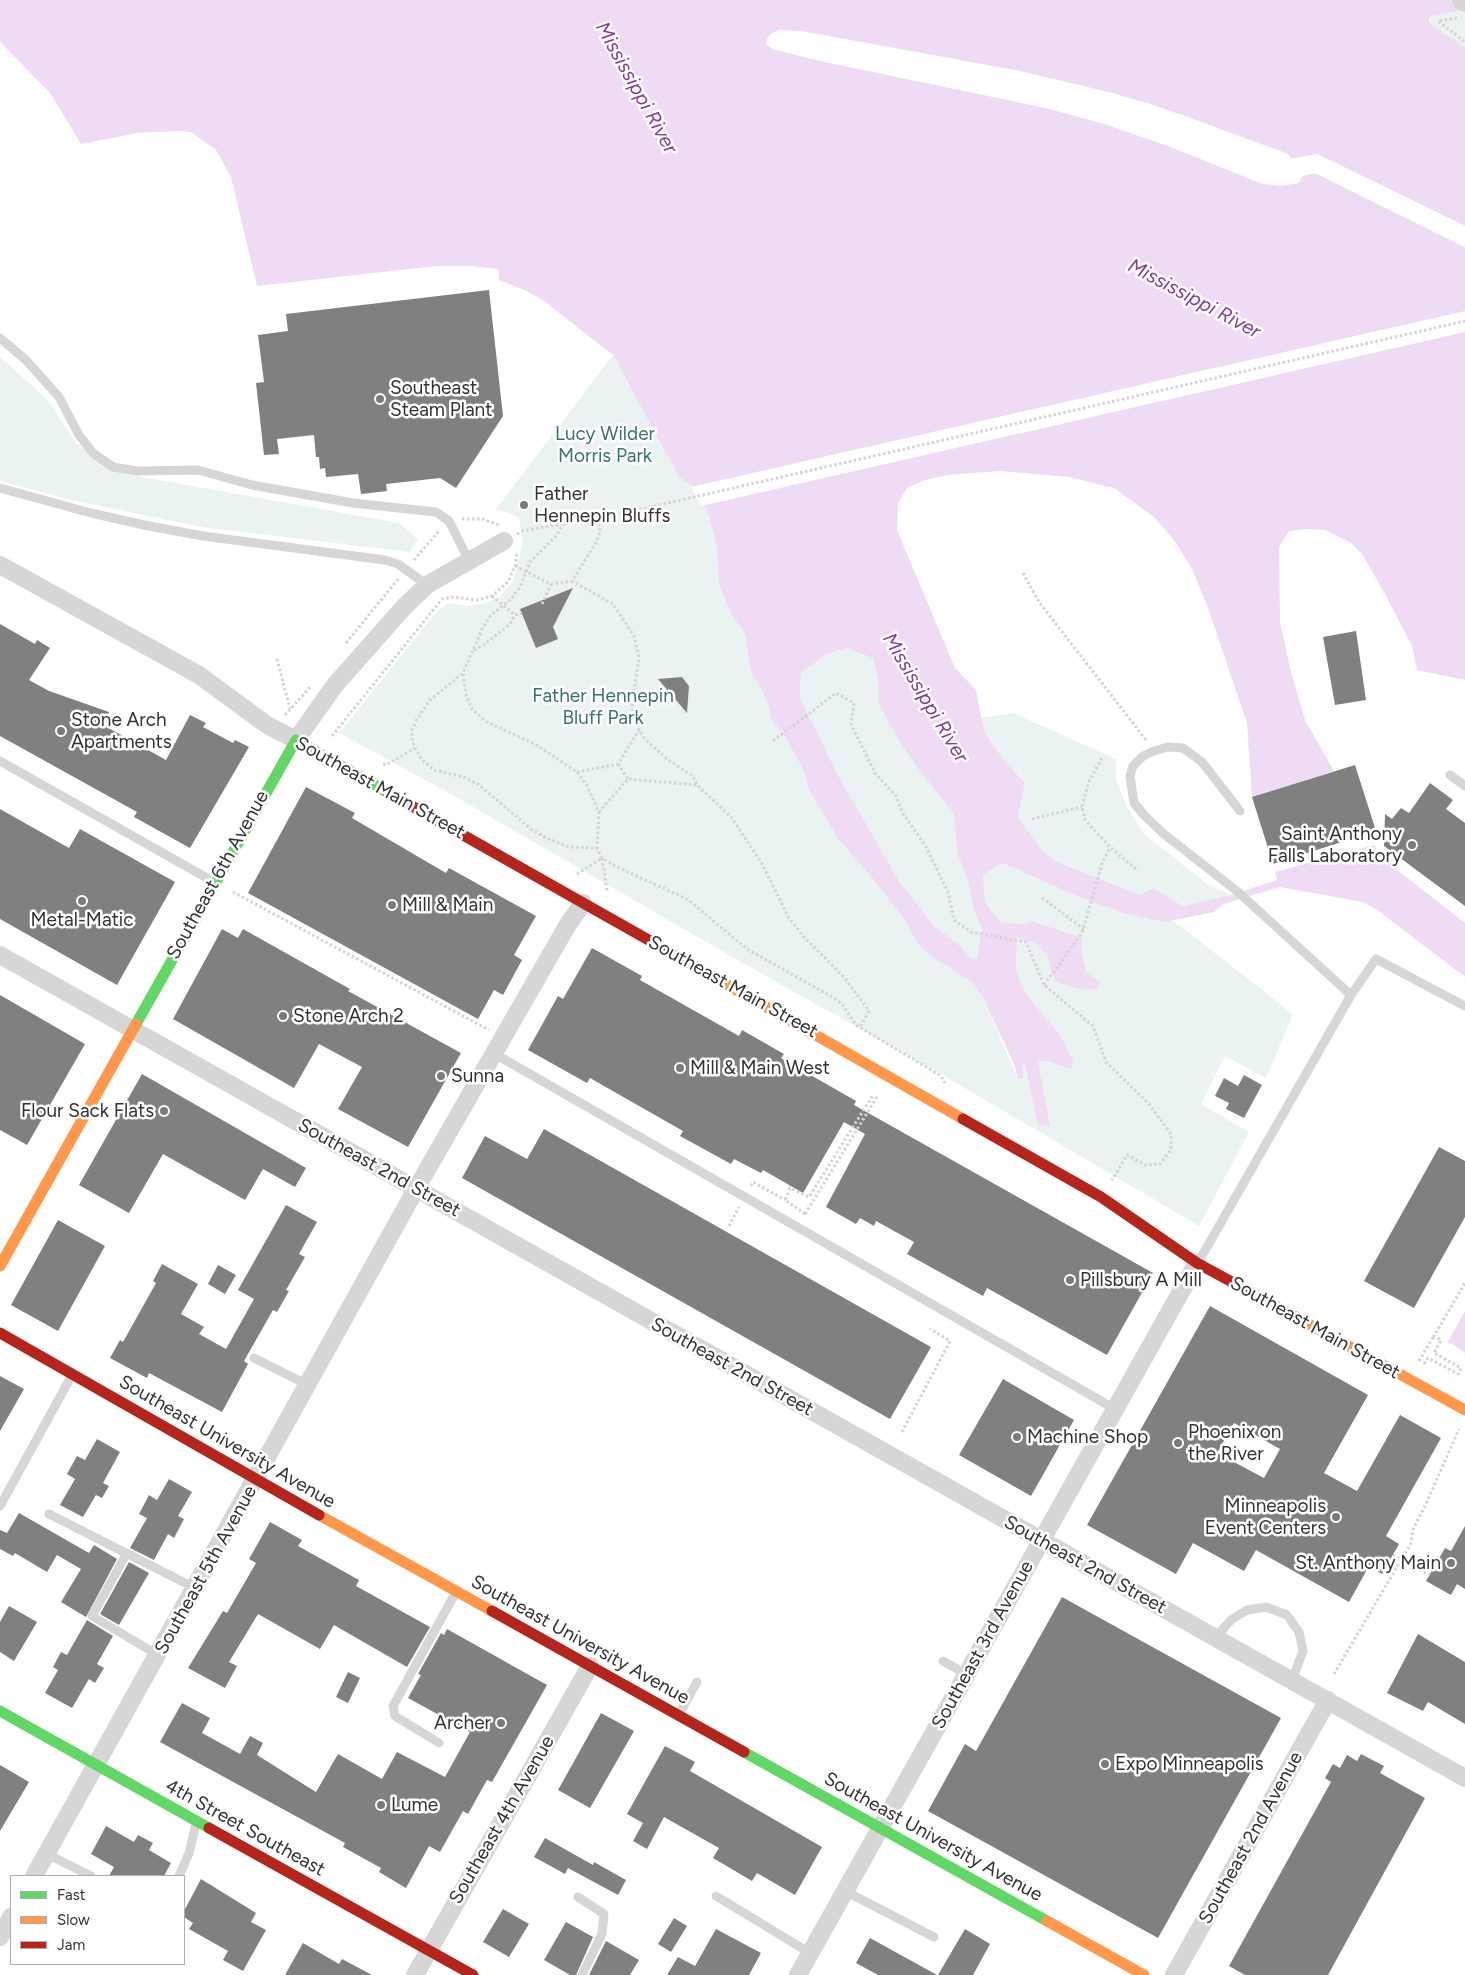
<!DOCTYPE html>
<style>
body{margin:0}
#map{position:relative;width:1465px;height:1975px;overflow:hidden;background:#fff;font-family:Figtree,sans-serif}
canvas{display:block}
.legend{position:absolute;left:10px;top:1875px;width:175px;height:90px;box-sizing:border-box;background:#fff;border:1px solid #adadad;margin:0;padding:6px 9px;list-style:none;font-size:15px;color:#323232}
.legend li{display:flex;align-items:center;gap:10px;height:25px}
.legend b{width:25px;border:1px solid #adadad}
</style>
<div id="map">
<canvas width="1465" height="1975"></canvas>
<ul class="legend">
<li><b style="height:6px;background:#63d668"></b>Fast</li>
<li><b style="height:6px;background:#ff974d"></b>Slow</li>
<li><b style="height:6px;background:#b3261e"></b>Jam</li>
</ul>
</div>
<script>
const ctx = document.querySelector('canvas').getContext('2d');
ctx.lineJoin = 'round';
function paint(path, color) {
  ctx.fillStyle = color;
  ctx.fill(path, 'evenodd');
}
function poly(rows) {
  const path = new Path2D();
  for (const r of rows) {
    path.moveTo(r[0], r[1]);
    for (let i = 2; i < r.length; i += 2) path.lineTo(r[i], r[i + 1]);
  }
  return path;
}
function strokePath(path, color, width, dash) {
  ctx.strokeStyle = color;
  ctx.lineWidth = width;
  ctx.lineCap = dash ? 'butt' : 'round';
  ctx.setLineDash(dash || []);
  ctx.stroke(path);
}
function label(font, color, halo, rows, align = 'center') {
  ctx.font = font + ' Figtree,sans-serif';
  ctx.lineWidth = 5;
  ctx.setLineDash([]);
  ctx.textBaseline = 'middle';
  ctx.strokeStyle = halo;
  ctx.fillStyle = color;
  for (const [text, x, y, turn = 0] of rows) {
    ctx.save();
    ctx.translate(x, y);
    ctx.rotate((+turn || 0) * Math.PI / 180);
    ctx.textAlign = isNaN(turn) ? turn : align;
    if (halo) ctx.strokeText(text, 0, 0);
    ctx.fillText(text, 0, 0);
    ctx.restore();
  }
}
paint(poly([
 [1465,10,1465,47,1430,24,1431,16],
 [613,355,679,477,693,485,709,516,717,548,719,583,730,613,745,634,750,669,768,703,771,719,785,737,802,767,809,789,838,839,869,874,904,919,917,943,929,955,973,983,983,998,1018,1079,1023,1064,1046,1061,1060,1066,1060,1035,1024,991,1016,971,1017,937,1034,943,1047,955,1055,982,1087,974,1081,951,1083,938,1032,921,1019,924,1000,922,985,902,983,875,1002,863,1084,899,1126,914,1166,921,1174,921,1293,1014,1266,1078,1225,1056,1201,1104,1249,1132,1199,1226,946,1077,741,962,449,793,339,733,438,610,449,603,467,606,484,604,499,597,513,582,523,542,519,517,496,509],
 [0,357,47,399,76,443,120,473,399,523,418,539,409,552,201,527,67,499,0,481],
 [846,648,874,658,879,683,879,704,954,814,957,853,968,881,974,910,982,929,977,958,972,959,959,945,934,926,899,881,839,777,800,698,801,673,827,654],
 [1013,713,1116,759,1116,779,1126,805,1144,834,1207,884,1231,895,1182,906,1141,895,1057,862,1040,848,1018,817,1025,781,1006,763,984,732,980,718]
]), '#eaf3f2');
paint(poly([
 [0,0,1465,0,1465,10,1431,16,1429,19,1430,24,1465,47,1465,226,1317,154,1291,159,1288,154,1185,116,1113,93,1019,71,801,31,772,33,766,44,773,49,815,60,1046,108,1105,124,1171,147,1263,184,1299,183,1302,176,1315,173,1465,247,1465,680,1417,670,1412,646,1384,592,1362,554,1351,543,1325,530,1308,529,1289,531,1279,547,1280,622,1290,668,1305,720,1334,771,1252,797,1247,723,1207,605,1192,569,1174,540,1154,517,1114,488,1069,477,1000,471,947,475,925,480,907,488,898,503,897,530,955,668,976,690,984,732,1006,763,1025,782,1018,817,1040,848,1057,862,1141,895,1153,888,1182,906,1231,895,1277,880,1275,872,1374,845,1382,858,1465,923,1465,977,1376,909,1362,902,1280,887,1224,904,1214,912,1166,922,1126,914,1084,899,1002,863,983,875,985,902,1000,922,1019,924,1032,921,1083,938,1081,951,1087,973,1101,983,1097,988,1083,990,1055,982,1047,955,1034,943,1017,937,1016,971,1024,991,1060,1035,1073,1061,1071,1069,1046,1061,1038,1062,1050,1126,1038,1125,1025,1064,1023,1064,1023,1078,1018,1079,1014,1064,983,998,973,983,929,955,917,943,904,919,869,874,838,839,809,789,802,767,785,737,771,719,768,703,750,669,745,634,730,613,719,583,717,548,709,516,693,486,679,477,613,355,544,301,525,290,499,280,498,269,471,266,436,266,257,286,231,177,216,150,191,132,179,131,138,133,81,144,51,94,0,42],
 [846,648,873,658,879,683,879,704,895,734,917,767,954,814,957,853,968,881,974,910,982,929,977,958,972,959,959,945,934,926,899,881,839,777,800,698,801,673,827,654],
 [1465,1311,1465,1353,1453,1344,1447,1343]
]), '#efdbf4');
paint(poly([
 [780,30,801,31,1019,71,1073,84,1148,103,1288,154,1291,159,1317,154,1465,226,1465,229,1317,157,1290,162,1286,156,1148,105,1019,74,801,33,780,32,773,35,769,40,769,43,774,47,793,52,1047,105,1106,122,1172,144,1264,181,1281,183,1297,181,1301,174,1315,171,1465,244,1465,247,1315,173,1302,176,1299,183,1281,186,1263,184,1171,147,1105,124,1046,108,773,49,766,44,767,39,772,33],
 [1465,311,1465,332,701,506,691,487]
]), '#fff');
paint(poly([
 [489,290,503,416,456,488,440,478,386,484,387,491,361,494,358,474,326,477,325,468,320,469,319,457,316,457,314,435,277,439,279,454,264,455,256,383,264,382,258,335,288,331,286,314],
 [573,588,553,627,558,639,536,648,520,609],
 [0,624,35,644,37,640,50,648,29,680,49,691,109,712,105,726,166,760,190,715,206,723,203,727,233,743,235,740,249,747,190,848,134,817,137,812,0,736],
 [1356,631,1366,700,1335,705,1323,637],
 [682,677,689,686,687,713,658,679],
 [1355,765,1376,831,1273,864,1252,797],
 [1430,783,1453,800,1446,809,1465,823,1465,906,1384,846,1385,814,1392,819,1401,808,1409,813],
 [306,787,355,813,352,818,446,873,449,868,536,916,514,955,522,960,503,995,494,990,478,1019,248,893],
 [0,809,69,848,80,829,175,882,117,985,0,919],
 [222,929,238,938,243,929,350,989,348,991,461,1053,408,1147,338,1109,362,1067,319,1044,294,1088,173,1019],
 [592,948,642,976,640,980,739,1036,742,1030,784,1054,781,1058,856,1101,854,1105,1153,1273,1107,1355,987,1288,983,1296,907,1254,914,1242,876,1221,874,1226,860,1218,856,1224,826,1207,865,1134,844,1122,803,1193,763,1170,761,1173,734,1159,731,1164,680,1136,683,1131,590,1078,587,1083,528,1050,558,996,563,999],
 [0,995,85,1044,27,1145,0,1130],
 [142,1074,306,1168,295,1187,263,1169,245,1200,163,1154,129,1213,79,1185],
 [1244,1075,1262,1085,1244,1118,1226,1109,1229,1103,1215,1096,1224,1078,1238,1086],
 [544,1129,931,1347,890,1419,462,1178,485,1136,527,1159],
 [1439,1147,1465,1161,1465,1217,1414,1308,1364,1281],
 [286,1205,317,1222,299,1254,305,1257,286,1290,289,1291,277,1312,273,1310,244,1361,248,1364,222,1412,149,1373,147,1378,110,1358,120,1340,123,1342,156,1283,153,1281,162,1264,198,1284,181,1314,204,1327,199,1334,226,1349,254,1299,238,1290],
 [58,1220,105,1246,58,1331,11,1305],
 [218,1265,236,1275,225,1294,208,1284],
 [1210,1306,1368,1395,1324,1473,1357,1491,1400,1415,1441,1438,1386,1536,1399,1544,1382,1574,1369,1566,1349,1602,1256,1550,1244,1571,1193,1543,1176,1574,1087,1525],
 [1234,1423,1280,1449,1264,1478,1217,1453],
 [0,1376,24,1389,0,1431],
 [1003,1379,1074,1420,1031,1496,959,1455],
 [97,1439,120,1452,103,1483,109,1486,102,1498,96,1495,83,1517,60,1505,75,1479,67,1474,77,1456,85,1460],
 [169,1479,192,1492,178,1516,184,1519,174,1538,168,1534,154,1560,130,1548,147,1518,139,1514,149,1495,157,1500],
 [19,1513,89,1553,94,1545,117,1559,86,1617,61,1602,81,1569,57,1555,47,1572,15,1553,13,1556,0,1549,0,1530,7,1533],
 [270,1522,302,1540,298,1546,359,1580,356,1586,430,1627,407,1667,334,1625,320,1649,258,1614,229,1662,237,1666,225,1688,188,1668,223,1611,227,1613,256,1563,249,1559],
 [1465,1526,1465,1589,1457,1584,1451,1595,1426,1581,1445,1548,1451,1551],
 [129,1562,149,1573,119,1625,100,1614],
 [1062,1597,1281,1718,1158,1938,928,1811,965,1744,976,1751],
 [9,1606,37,1622,14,1661,0,1652,0,1622],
 [87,1620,113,1636,97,1664,104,1668,95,1683,89,1679,72,1708,45,1693,58,1670,53,1667,61,1652,67,1655],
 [447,1629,547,1685,492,1782,487,1780,468,1814,463,1811,440,1852,429,1846,406,1888,379,1872,381,1868,343,1847,345,1843,160,1742,182,1703,210,1718,202,1733,240,1754,250,1736,263,1743,257,1755,316,1792,338,1754,382,1779,397,1752,445,1777,470,1732,408,1698,421,1675,418,1674,441,1633,444,1635],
 [1418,1634,1465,1662,1465,1724,1428,1702,1423,1711,1387,1693],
 [348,1672,360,1678,348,1703,336,1697],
 [601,1713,634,1731,590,1808,558,1790],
 [665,1746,695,1762,690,1771,822,1847,795,1895,757,1873,752,1881,713,1858,719,1848,664,1817,647,1849,633,1841,643,1823,627,1814],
 [1361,1754,1384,1766,1380,1773,1425,1798,1328,1975,1245,1975,1229,1966,1331,1782,1325,1778,1333,1764,1340,1768,1347,1755,1357,1761],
 [0,1765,29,1782,0,1831],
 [106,1826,134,1842,138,1835,153,1843,149,1850,171,1863,164,1876,109,1876,114,1867,91,1854],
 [545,1838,593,1865,594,1862,626,1880,618,1895,568,1868,565,1874,534,1857],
 [201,1879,256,1913,251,1922,266,1930,243,1971,223,1960,228,1951,189,1929,193,1923,184,1917,184,1911],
 [503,1909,529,1924,509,1957,483,1942],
 [674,1918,687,1926,671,1952,658,1944],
 [566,1922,593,1937,576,1975,570,1975,544,1960],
 [716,1929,761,1953,749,1975,667,1975,678,1957,695,1966],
 [965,1929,990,1944,973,1975,938,1975],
 [870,1938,937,1975,878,1975,856,1963],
 [606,1941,639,1960,630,1975,589,1975],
 [303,1943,339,1964,342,1959,372,1975,285,1975]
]), '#808080');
strokePath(poly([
 [1457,18,1438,21,1465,42],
 [598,518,600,531,597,541,572,581,613,604,634,636,639,658,632,705,634,717,639,730,645,739,667,759,693,776,697,785,731,817,761,862,789,918,804,937,844,977,869,1011,860,1027],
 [462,519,483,519,499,525],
 [564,523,555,537,530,562,520,587,511,599,491,615,483,627,463,673,430,700,417,719,412,730,412,739,415,748,423,761,434,770,463,777,478,784,531,829,546,838,569,847,597,848,602,858,617,867,687,899,747,949,834,998,842,1004,856,1025,941,1076,945,1083],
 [517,534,522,531,637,510,1465,321],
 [414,560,439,531],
 [515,566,551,584,572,581],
 [1023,573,1039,602,1146,740],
 [492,596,515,615,522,613],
 [542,604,551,584],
 [346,643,399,578],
 [474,650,485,644,510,624,515,615],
 [277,659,290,709],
 [463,674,466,695,472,709,485,721,535,744,577,772,587,786,599,812,597,848],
 [285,715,312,685],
 [332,736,442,599,452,597,478,600,492,596,508,582,515,566,517,553],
 [773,741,836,693,854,703,851,724,875,773,896,796,902,812,926,847,948,892,954,920,971,932,1026,942,1044,985,1093,1026,1106,1062,1149,1104,1171,1134,1171,1150,1160,1164,1145,1165,1127,1155,1112,1180],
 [1102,758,1089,781,1082,807,1085,820,1110,847,1138,871],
 [383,764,386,765,415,748],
 [618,764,628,779],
 [577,772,618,764,639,730],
 [599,812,628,779,697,785],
 [1032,819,1082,807],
 [577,874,602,858,607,891],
 [233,892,489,1030],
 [1042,898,1084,929],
 [1044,985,1082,933,1102,864,1110,847],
 [751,1186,753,1182,785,1200],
 [805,1214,785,1200,790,1188,809,1197,873,1095],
 [805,1214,877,1097],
 [729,1226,739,1207],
 [1419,1361,1434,1336],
 [1424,1364,1428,1358,1458,1374,1461,1368,1434,1353,1441,1340,1434,1336,1465,1283],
 [902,1432,950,1341,930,1329],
 [1334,1674,1411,1543,1413,1529,1425,1506,1459,1429]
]), '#d4d4d4', 3, [2.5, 2.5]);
strokePath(poly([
 [0,338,26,360,59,397,79,435,93,453,113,467,137,471,198,470,252,485,353,503,436,512,449,521,469,561],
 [0,488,91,513,144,525,203,536,385,560,398,564,427,585],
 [0,761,214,882],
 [1450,775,1465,786],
 [1240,811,1202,762,1183,748,1168,747,1154,751,1143,756,1133,766,1130,776,1134,803,1145,816,1164,834,1238,892,1351,995],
 [495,1054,1115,1409],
 [1199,1261,1351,995,1376,959,1465,1006],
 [254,1358,308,1385],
 [0,1506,72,1375],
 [49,1514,195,1588],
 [127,1553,92,1616,158,1655],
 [1215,1638,1231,1620,1247,1610,1266,1607,1287,1615,1299,1632,1303,1651,1292,1680],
 [943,1661,968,1675],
 [679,1714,697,1682],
 [439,1743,395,1716,393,1706,456,1592],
 [47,1854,91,1876],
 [179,1876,189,1853,196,1824],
 [845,1891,934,1937],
 [716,1896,810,1953],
 [578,1897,604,1914,602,1934,582,1975]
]), '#d6d6d6', 9);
strokePath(poly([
 [1461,0,1465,3],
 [0,565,199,675,267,725,296,740,335,685,404,607,427,585,504,541],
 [0,955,1465,1778],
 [34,1876,416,1189,567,926,583,903],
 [0,1937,11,1917],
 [415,1975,590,1666],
 [798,1975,1197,1263],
 [1174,1975,1328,1700]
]), '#d6d6d6', 18);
strokePath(poly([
 [136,1024,296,740,387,792],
 [0,1711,209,1828],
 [744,1752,1047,1921]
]), '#63d668', 11);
strokePath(poly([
 [691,964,963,1119],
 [0,1266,136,1024],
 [1254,1294,1465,1410],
 [319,1515,492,1611],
 [1047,1921,1144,1975]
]), '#ff974d', 11);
strokePath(poly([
 [387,792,691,964],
 [963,1119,1101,1197,1197,1263,1254,1294],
 [0,1333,319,1515],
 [492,1611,744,1752],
 [209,1828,473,1975]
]), '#b3261e', 11);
strokePath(poly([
 [1393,1555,1430,1575]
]), '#d4d4d4', 3, [2.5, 2.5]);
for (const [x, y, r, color] of [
 [380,399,5,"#7a7a7a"],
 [524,505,5,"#7a7a7a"],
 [61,731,5,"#7a7a7a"],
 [1412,845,5,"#7a7a7a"],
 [82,901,5,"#7a7a7a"],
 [392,905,5,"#7a7a7a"],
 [283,1016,5,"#7a7a7a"],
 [680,1068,5,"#7a7a7a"],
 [441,1076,5,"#7a7a7a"],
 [164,1111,5,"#7a7a7a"],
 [1070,1280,5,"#7a7a7a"],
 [1017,1437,5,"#7a7a7a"],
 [1178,1443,5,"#7a7a7a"],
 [1336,1517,5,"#7a7a7a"],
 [1451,1563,5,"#7a7a7a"],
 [501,1723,5,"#7a7a7a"],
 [1105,1764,5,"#7a7a7a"],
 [381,1805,5,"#7a7a7a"]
]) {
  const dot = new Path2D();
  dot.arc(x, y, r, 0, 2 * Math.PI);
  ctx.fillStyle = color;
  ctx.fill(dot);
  strokePath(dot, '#fff', 2);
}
label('19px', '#323232', '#fff', [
 ["Southeast",390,388],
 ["Steam Plant",390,410],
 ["Father",534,494],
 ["Hennepin Bluffs",534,516],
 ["Stone Arch",71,720],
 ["Apartments",71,742],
 ["Saint Anthony",1402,834,"right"],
 ["Falls Laboratory",1402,856,"right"],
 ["Mill & Main",402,905],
 ["Metal-Matic",82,920,"center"],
 ["Stone Arch 2",293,1016],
 ["Mill & Main West",690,1068],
 ["Sunna",451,1076],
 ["Flour Sack Flats",154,1111,"right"],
 ["Pillsbury A Mill",1080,1280],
 ["Phoenix on",1188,1432],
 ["the River",1188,1454],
 ["Machine Shop",1027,1437],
 ["Minneapolis",1326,1506,"right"],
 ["Event Centers",1326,1528,"right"],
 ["St. Anthony Main",1441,1563,"right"],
 ["Archer",491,1723,"right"],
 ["Expo Minneapolis",1115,1764],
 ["Lume",391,1805]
], 'left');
label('19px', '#3b716d', '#fff', [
 ["Lucy Wilder",605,434],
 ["Morris Park",605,456],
 ["Father Hennepin",603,696],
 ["Bluff Park",603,718]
]);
label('19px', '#323232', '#fff', [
 ["Southeast Main Street",380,788,29],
 ["Southeast 6th Avenue",218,875,-61],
 ["Southeast Main Street",733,987,29],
 ["Southeast 2nd Street",379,1168,29],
 ["Southeast Main Street",1315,1328,29],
 ["Southeast 2nd Street",732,1367,29],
 ["Southeast University Avenue",227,1442,30],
 ["Southeast 2nd Street",1085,1565,29],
 ["Southeast 5th Avenue",206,1570,-61],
 ["Southeast University Avenue",580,1640,29],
 ["Southeast 3rd Avenue",983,1645,-61],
 ["Southeast 4th Avenue",502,1820,-60],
 ["4th Street Southeast",245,1828,29],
 ["Southeast University Avenue",933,1837,29],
 ["Southeast 2nd Avenue",1251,1838,-61]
]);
label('italic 20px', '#863a9a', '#fff', [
 ["Mississippi River",636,88,61],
 ["Mississippi River",1194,299,28],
 ["Mississippi River",925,698,59]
]);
</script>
